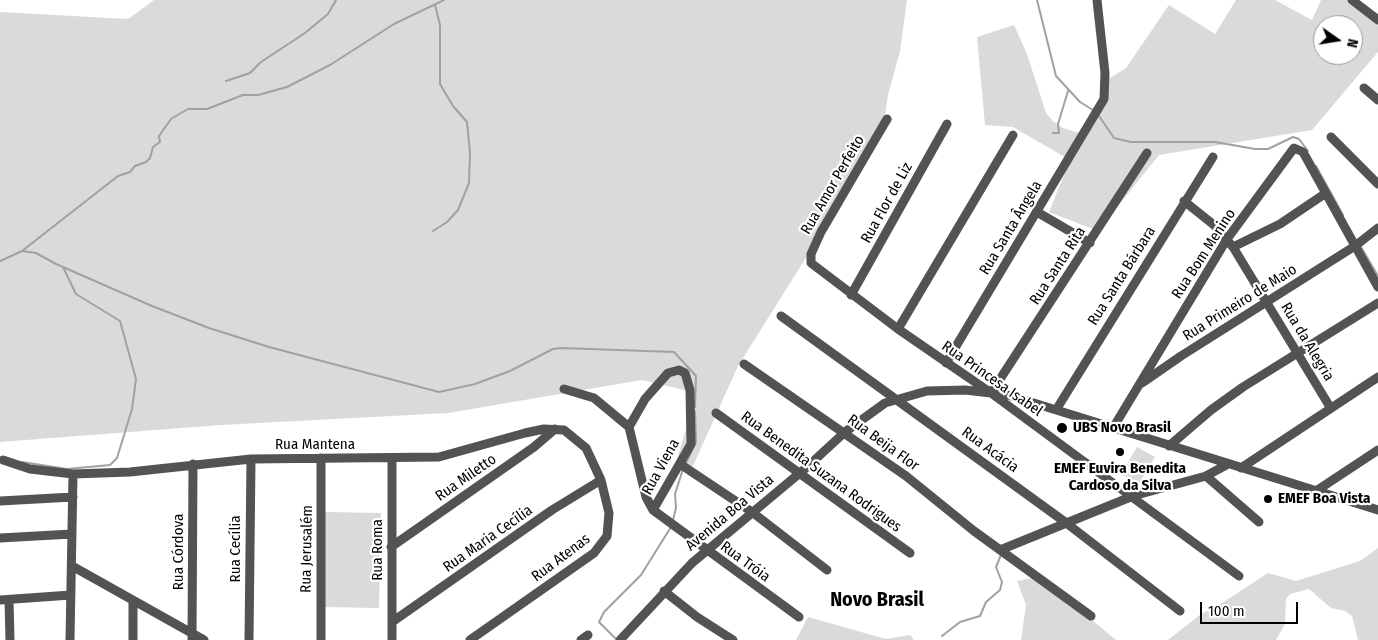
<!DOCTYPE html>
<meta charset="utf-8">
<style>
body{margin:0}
#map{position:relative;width:1378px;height:640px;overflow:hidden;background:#fff;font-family:"Fira Sans Condensed",sans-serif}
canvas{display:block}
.north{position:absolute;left:1313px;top:15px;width:50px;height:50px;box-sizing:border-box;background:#fff;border:1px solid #999;border-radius:50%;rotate:103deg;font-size:14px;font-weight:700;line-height:20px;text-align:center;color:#000}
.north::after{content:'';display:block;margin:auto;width:18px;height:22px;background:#000;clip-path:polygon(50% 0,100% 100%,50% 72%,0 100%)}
.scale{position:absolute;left:1200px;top:602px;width:98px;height:22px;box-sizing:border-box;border:2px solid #000;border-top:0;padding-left:6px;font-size:15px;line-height:18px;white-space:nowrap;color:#000;-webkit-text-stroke:4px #fff;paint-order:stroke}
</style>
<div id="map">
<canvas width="1378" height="640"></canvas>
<div class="north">N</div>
<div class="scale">100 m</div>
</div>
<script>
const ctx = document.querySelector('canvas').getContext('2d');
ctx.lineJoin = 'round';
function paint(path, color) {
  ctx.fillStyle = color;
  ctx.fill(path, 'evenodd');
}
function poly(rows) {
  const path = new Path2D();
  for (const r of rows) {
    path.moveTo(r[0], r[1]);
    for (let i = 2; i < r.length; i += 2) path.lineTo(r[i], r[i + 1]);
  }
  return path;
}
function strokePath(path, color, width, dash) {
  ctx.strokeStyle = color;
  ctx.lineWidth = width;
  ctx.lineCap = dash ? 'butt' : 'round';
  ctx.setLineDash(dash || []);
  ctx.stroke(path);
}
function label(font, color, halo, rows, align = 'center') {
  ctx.font = font + ' "Fira Sans Condensed",sans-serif';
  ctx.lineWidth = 4.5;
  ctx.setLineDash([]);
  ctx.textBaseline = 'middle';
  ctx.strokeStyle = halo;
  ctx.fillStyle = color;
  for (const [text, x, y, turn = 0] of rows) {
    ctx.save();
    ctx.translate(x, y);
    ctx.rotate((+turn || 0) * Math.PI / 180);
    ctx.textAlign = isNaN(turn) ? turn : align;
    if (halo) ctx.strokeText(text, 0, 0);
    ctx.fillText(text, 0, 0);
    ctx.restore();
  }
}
paint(poly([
 [154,0,907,0,900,51,888,95,885,115,893,119,738,366,693,466,676,463,686,429,688,391,642,380,448,413,221,425,0,442,0,12,128,19],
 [1236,0,1275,0,1312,20,1321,0,1351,0,1378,21,1378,52,1312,130,1159,155,1098,231,1049,212,1070,160,1013,127,985,125,977,37,1014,25,1027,54,1046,113,1053,121,1063,128,1082,134,1088,126,1107,80,1126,68,1169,5,1215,34],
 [1323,25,1353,25,1353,55,1323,55],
 [1137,447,1155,457,1139,484,1121,474],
 [325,512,381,513,379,608,323,607],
 [1378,548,1378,640,1358,640,1352,616,1345,611,1331,608,1309,589,1290,594,1286,599,1285,624,1276,640,1168,640,1201,614,1219,605,1268,573,1296,581,1360,561],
 [1032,578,1076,607,1116,640,1021,640,1026,605,1017,581],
 [808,617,886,639,910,635,914,640,796,640]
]), '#dadada');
strokePath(poly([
 [1037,0,1056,76,1080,102,1093,110],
 [226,81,250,73,261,62,305,33,328,14,336,0],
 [1099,116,1114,138,1131,142,1215,142,1255,149,1268,149,1293,137,1299,139,1308,151],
 [1053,133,1059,133,1058,124,1068,91],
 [1316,166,1343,215],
 [433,231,447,222,458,210,469,183,470,153,467,122,453,106,440,84,440,25,435,5],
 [1361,247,1378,276],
 [22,251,36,253,56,264,152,306,209,328,269,347,439,392,475,384,510,371,553,349,561,348,674,352,696,376,695,407],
 [0,261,22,251,118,176,130,172,135,166,146,162,150,158,153,147,160,142,159,136,171,119,188,109,207,109,243,95,258,95,287,87,330,65,394,24,444,0],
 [22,462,67,469,110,465,117,458,132,409,136,379,120,321,76,294,63,267],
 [685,465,696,442,695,412],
 [673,520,676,508,675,494,683,469],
 [942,636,960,622,980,616,986,602,1000,590,1002,582,996,567,1001,555],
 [617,640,599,622,604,612,641,575,671,527]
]), '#a1a1a1', 2);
strokePath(poly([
 [1352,0,1378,20],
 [1364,88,1378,100],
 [887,119,821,232,811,254,811,263,898,329,991,393,1239,576],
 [1331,137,1378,184],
 [1184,201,1214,225,1233,247,1330,407],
 [1037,212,1090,243],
 [1233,247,1280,224,1326,193],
 [851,295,947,124],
 [781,316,1065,522,1180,611],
 [898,329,1013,135],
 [946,363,1104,99,1105,73,1097,0],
 [744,364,906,476,974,531,1091,616],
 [1142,383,1181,356,1355,246,1378,228],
 [564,389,594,398,629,427,646,497,653,510,799,617],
 [991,393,1147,153],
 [1056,410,1213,157],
 [716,413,910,553],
 [629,427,645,399,668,373,679,370,685,373,690,390,691,444,653,510],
 [1113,428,1227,239,1294,148,1303,152,1378,287],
 [1169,446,1211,410,1243,387,1378,303],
 [392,459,392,640],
 [3,460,30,469,73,474,130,472,251,459,439,457,525,433,544,429,564,430,586,448,601,480,609,513,607,536,594,553,470,640],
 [680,464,752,512,827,570],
 [1241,468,1378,377],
 [1206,476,1259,522],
 [1316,491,1378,450],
 [0,501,73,497],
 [0,538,72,534],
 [391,547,534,447,555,429],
 [1000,550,1133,496,1206,476,1228,464],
 [72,566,204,640],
 [664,591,697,617,733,640],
 [0,600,71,595],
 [9,600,10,640],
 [392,622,552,510,601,480],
 [70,640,73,474],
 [133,640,133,601],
 [192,640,193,464],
 [249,640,251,459],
 [321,640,321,458],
 [581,640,588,635],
 [620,640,692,563,807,467,845,432,885,403,927,391,965,390,1008,395,1378,510]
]), '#535353', 9);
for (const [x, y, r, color] of [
 [1062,428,6,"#000"],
 [1120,452,5,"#000"],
 [1268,499,5,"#000"]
]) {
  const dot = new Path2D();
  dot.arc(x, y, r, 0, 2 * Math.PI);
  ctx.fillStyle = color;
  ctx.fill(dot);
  strokePath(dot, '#fff', 2);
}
label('15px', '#000', '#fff', [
 ["Rua Amor Perfeito",833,185,-60],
 ["Rua Flor de Liz",887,203,-61],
 ["Rua Santa Ângela",1011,228,-59],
 ["Rua Bom Menino",1204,254,-57],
 ["Rua Santa Rita",1058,266,-57],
 ["Rua Santa Bárbara",1122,276,-58],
 ["Rua Primeiro de Maio",1240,303,-32],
 ["Rua da Alegria",1307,342,59],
 ["Rua Princesa Isabel",992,379,35],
 ["Rua Beija Flor",883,443,36],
 ["Rua Mantena",315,445],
 ["Rua Acácia",990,450,36],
 ["Rua Viena",661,467,-61],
 ["Rua Benedita Suzana Rodrigues",821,472,36],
 ["Rua Miletto",466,478,-35],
 ["Avenida Boa Vista",730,513,-40],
 ["Rua Maria Cecília",488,539,-35],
 ["Rua Cecília",236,549,-90],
 ["Rua Jerusalém",307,549,-89],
 ["Rua Roma",378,550,-90],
 ["Rua Córdova",179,552,-90],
 ["Rua Atenas",561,558,-37],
 ["Rua Tróia",745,562,36]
]);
label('bold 15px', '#000', '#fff', [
 ["UBS Novo Brasil",1073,428],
 ["EMEF Euvira Benedita",1120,469,"center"],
 ["Cardoso da Silva",1120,486,"center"],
 ["EMEF Boa Vista",1278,499]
], 'left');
label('bold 20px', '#000', '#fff', [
 ["Novo Brasil",877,600]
]);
</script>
